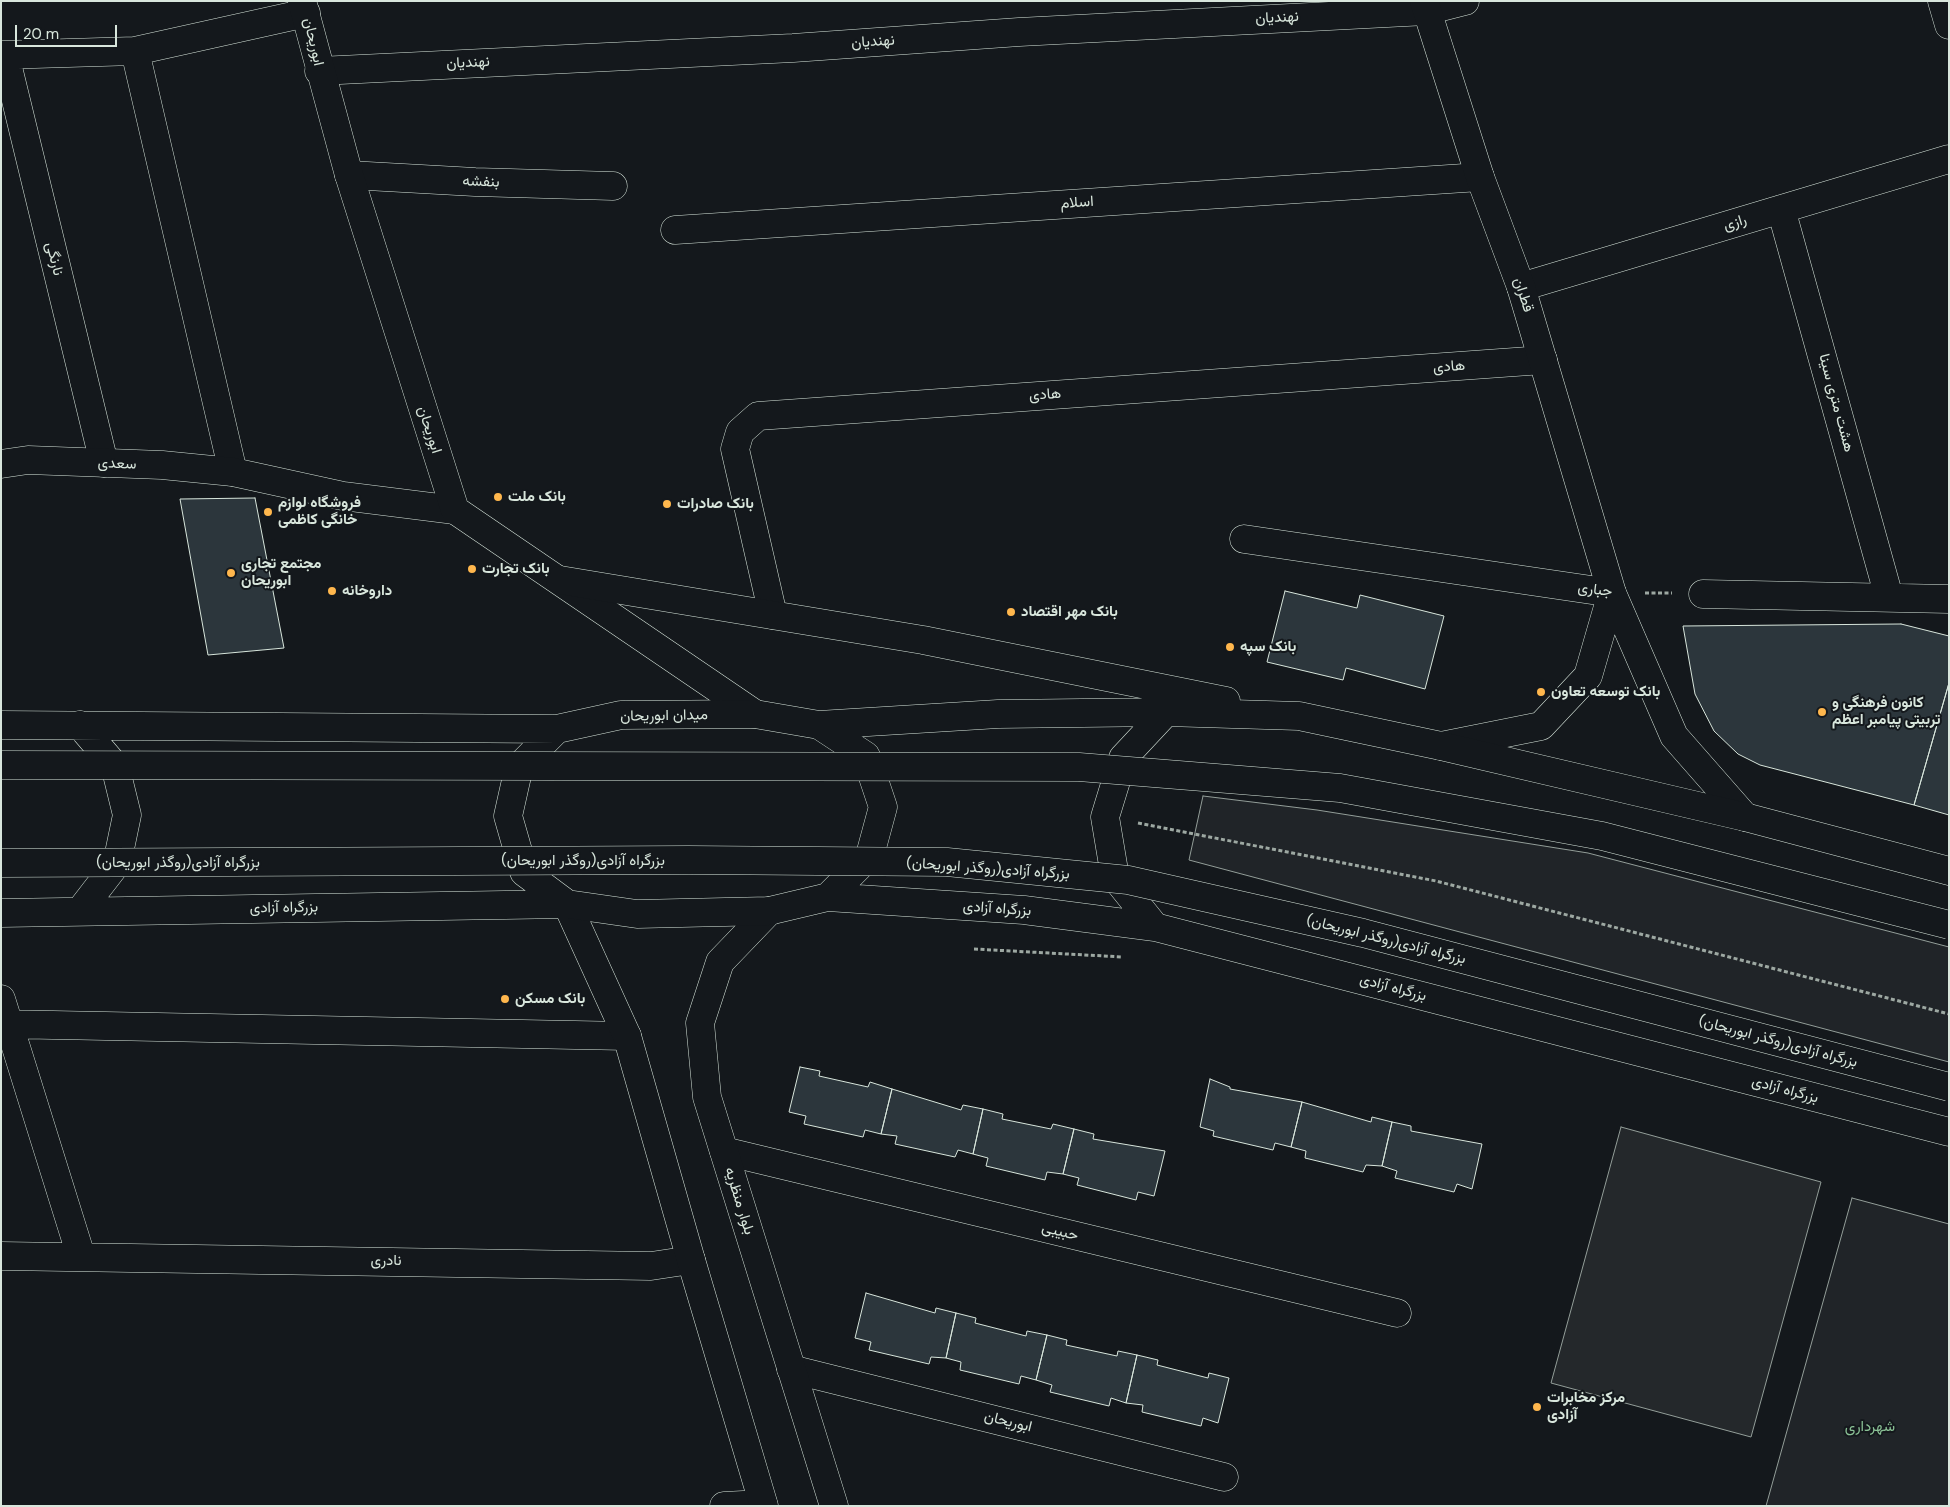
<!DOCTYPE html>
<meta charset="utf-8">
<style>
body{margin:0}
#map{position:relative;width:1950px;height:1507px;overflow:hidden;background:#14181c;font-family:"DM Sans",sans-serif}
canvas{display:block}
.frame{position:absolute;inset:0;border:2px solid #d8e6dc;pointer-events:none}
.scale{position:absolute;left:15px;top:25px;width:102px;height:22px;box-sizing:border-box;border:2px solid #d8e6dc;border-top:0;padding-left:6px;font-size:15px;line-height:18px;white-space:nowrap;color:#d8e6dc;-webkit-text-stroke:4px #14181c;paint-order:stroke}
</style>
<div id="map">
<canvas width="1950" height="1507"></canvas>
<div class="frame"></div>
<div class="scale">20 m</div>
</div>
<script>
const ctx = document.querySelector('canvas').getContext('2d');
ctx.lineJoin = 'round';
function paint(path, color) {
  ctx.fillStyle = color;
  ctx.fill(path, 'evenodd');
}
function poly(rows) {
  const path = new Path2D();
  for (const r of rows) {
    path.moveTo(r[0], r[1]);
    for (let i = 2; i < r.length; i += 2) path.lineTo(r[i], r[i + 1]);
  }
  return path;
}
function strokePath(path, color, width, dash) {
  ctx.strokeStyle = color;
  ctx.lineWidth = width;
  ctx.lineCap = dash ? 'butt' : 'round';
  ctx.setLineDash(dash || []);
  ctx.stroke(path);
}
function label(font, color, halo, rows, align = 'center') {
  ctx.font = font + ' "DM Sans",Vazirmatn,sans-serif';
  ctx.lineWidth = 4;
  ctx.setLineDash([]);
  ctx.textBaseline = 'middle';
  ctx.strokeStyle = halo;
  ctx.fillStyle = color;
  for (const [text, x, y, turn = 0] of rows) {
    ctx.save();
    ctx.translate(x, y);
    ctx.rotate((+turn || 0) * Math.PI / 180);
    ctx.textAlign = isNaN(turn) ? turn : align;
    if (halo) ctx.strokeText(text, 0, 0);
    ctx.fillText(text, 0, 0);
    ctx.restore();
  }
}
const green = poly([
 [1203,796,1317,810,1588,853,1949,947,1949,1062,1189,860,1203,796],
 [1852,1198,1949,1224,1949,1506,1766,1506,1852,1198]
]);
paint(green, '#202428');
strokePath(green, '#939e99', 1);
const parking = poly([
 [1621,1127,1821,1182,1751,1437,1551,1383,1621,1127]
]);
paint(parking, '#24282b');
strokePath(parking, '#939e99', 1);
const building = poly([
 [255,498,284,648,208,655,180,499,255,498],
 [1285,591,1357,608,1360,595,1444,616,1425,689,1346,668,1343,680,1267,662,1285,591],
 [1901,624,1949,636,1949,683,1914,805,1760,765,1738,754,1714,731,1695,694,1683,626,1901,624],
 [1949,683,1949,815,1914,805,1949,683],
 [800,1067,820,1071,819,1076,868,1087,870,1082,892,1089,881,1134,865,1130,863,1137,804,1124,806,1116,789,1112,800,1067],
 [1210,1079,1230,1087,1230,1089,1302,1102,1291,1147,1275,1143,1273,1150,1213,1136,1214,1131,1200,1127,1210,1079],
 [892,1089,961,1110,963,1105,983,1109,973,1154,958,1150,955,1157,895,1144,897,1136,881,1134,892,1089],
 [1302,1102,1371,1122,1372,1117,1392,1122,1382,1166,1366,1165,1363,1172,1305,1158,1306,1151,1291,1147,1302,1102],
 [983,1109,1003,1114,1002,1119,1051,1129,1053,1124,1074,1129,1063,1174,1047,1172,1045,1180,986,1166,988,1158,973,1154,983,1109],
 [1392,1122,1411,1126,1411,1131,1482,1144,1472,1189,1457,1184,1454,1192,1395,1178,1397,1171,1382,1166,1392,1122],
 [1074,1129,1094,1134,1093,1139,1165,1151,1154,1196,1138,1192,1136,1200,1077,1185,1079,1178,1063,1174,1074,1129],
 [866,1293,935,1313,936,1308,956,1313,946,1358,931,1357,929,1364,869,1350,871,1342,855,1338,866,1293],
 [956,1313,976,1318,975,1323,1026,1336,1027,1331,1047,1335,1036,1380,1021,1376,1019,1384,960,1370,961,1362,946,1358,956,1313],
 [1047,1335,1067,1340,1066,1345,1117,1356,1118,1351,1137,1355,1126,1403,1111,1398,1109,1406,1050,1392,1052,1385,1036,1380,1047,1335],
 [1137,1355,1158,1360,1157,1365,1208,1378,1209,1373,1229,1378,1218,1423,1203,1418,1201,1426,1142,1412,1143,1405,1126,1403,1137,1355]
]);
paint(building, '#2c363c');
strokePath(building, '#d8e6dc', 1);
const minor = poly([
 [1942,1,1949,25],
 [1,55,135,51],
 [5,55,104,463],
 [319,71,793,48,1019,32,1426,11,1465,1],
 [349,175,475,182,613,186],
 [1781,209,1889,597],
 [675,230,1480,177],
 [1521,287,1949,159],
 [233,472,135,51,306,13],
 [1244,539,1612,593],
 [1703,594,1949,599],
 [773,615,735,449,740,432,758,416,1543,360],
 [1,999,81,1256],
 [1,1024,627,1036],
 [724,1151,1397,1313],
 [1,1256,651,1266,691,1260],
 [791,1369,1224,1477],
 [724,1506,763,1504]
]);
const secondary = poly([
 [1,464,28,460,162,465,233,472,343,496,455,510]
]);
const primary = poly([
 [302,1,349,175,455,510,755,714],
 [1424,1,1480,177,1521,287,1612,593],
 [1441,746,1541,726,1588,676,1612,593,1674,736,1745,817],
 [567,904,627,1036,691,1260,764,1506],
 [769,911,720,962,700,1023,707,1097,834,1506]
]);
const trunk = poly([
 [560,580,923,640,1226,701],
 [755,714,819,725,866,756,883,807,870,855,828,897,769,911,637,914,567,904,524,872,508,816,519,767,557,729,621,715,755,714],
 [1,725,557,729],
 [819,725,998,714,1166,712,1299,716,1441,746,1745,817,1949,871],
 [828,897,1024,910,1155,927,1949,1132],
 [80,911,117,863,127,815,115,766,80,725],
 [1,913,567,904],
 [1155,927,1115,877,1105,817,1123,758,1166,712]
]);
strokePath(minor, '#d8e6dc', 29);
strokePath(secondary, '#d8e6dc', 29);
strokePath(primary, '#d8e6dc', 29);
strokePath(trunk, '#d8e6dc', 29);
strokePath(poly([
 [1645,593,1672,593],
 [1138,823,1436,881,1949,1014],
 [974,949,1123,957]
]), '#9da8a2', 3, [4, 2.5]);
strokePath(minor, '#14181c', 28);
strokePath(secondary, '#14181c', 28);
strokePath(primary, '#14181c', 28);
strokePath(trunk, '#14181c', 28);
const trunkBridge = poly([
 [1,765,1079,767,1340,788,1602,836,1949,925],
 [1,863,689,860,947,862,1128,880,1363,933,1949,1087]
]);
strokePath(trunkBridge, '#d8e6dc', 29, []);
strokePath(trunkBridge, '#14181c', 28);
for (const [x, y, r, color] of [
 [498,497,5,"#ffb74d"],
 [667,504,5,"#ffb74d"],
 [268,512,5,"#ffb74d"],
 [472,569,5,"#ffb74d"],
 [231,573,5,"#ffb74d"],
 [332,591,5,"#ffb74d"],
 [1011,612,5,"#ffb74d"],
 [1230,647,5,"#ffb74d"],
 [1541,692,5,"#ffb74d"],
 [1822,712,5,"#ffb74d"],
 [505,999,5,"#ffb74d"],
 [1537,1407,5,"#ffb74d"]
]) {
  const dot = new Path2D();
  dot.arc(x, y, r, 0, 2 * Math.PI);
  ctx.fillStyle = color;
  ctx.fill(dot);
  strokePath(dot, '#14181c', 2);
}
label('15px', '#d8e6dc', '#14181c', [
 ["نهندیان",1277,18,-3],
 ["ابوریحان",313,42,77],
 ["نهندیان",873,42,-4],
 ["نهندیان",468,63,-3],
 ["بنفشه",481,182,2],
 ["اسلام",1077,203,-4],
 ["رازی",1735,223,-17],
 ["نارنگی",54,259,76],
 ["قطران",1523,295,72],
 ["هادی",1449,367,-4],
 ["هادی",1045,395,-4],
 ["هشت متری سینا",1836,403,75],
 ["ابوریحان",429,430,72],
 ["سعدی",117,464,2],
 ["جباری",1595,590,7],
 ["میدان ابوریحان",664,716,-1],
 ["بزرگراه آزادی(روگذر ابوریحان)",583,861],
 ["بزرگراه آزادی(روگذر ابوریحان)",178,863],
 ["بزرگراه آزادی(روگذر ابوریحان)",988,869,4],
 ["بزرگراه آزادی",284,908,-1],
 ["بزرگراه آزادی",997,909,4],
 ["بزرگراه آزادی(روگذر ابوریحان)",1386,940,14],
 ["بزرگراه آزادی",1393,988,15],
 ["بزرگراه آزادی(روگذر ابوریحان)",1778,1042,15],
 ["بزرگراه آزادی",1785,1090,15],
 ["بلوار منظریه",739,1201,73],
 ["حبیبی",1060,1232,14],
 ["نادری",386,1261,1],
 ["ابوریحان",1008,1422,14]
]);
label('bold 15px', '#d8e6dc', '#14181c', [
 ["بانک ملت",508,497],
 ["فروشگاه لوازم",278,503],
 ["خانگی کاظمی",278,520],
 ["بانک صادرات",677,504],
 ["مجتمع تجاری",241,564],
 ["ابوریحان",241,581],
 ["بانک تجارت",482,569],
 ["داروخانه",342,591],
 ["بانک مهر اقتصاد",1021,612],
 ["بانک سپه",1240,647],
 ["بانک توسعه تعاون",1551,692],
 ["کانون فرهنگی و",1832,703],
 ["تربیتی پیامبر اعظم",1832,720],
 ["بانک مسکن",515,999],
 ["مرکز مخابرات",1547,1398],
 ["آزادی",1547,1415]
], 'left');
label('15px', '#8ac095', '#14181c', [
 ["شهرداری",1870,1427]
]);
</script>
